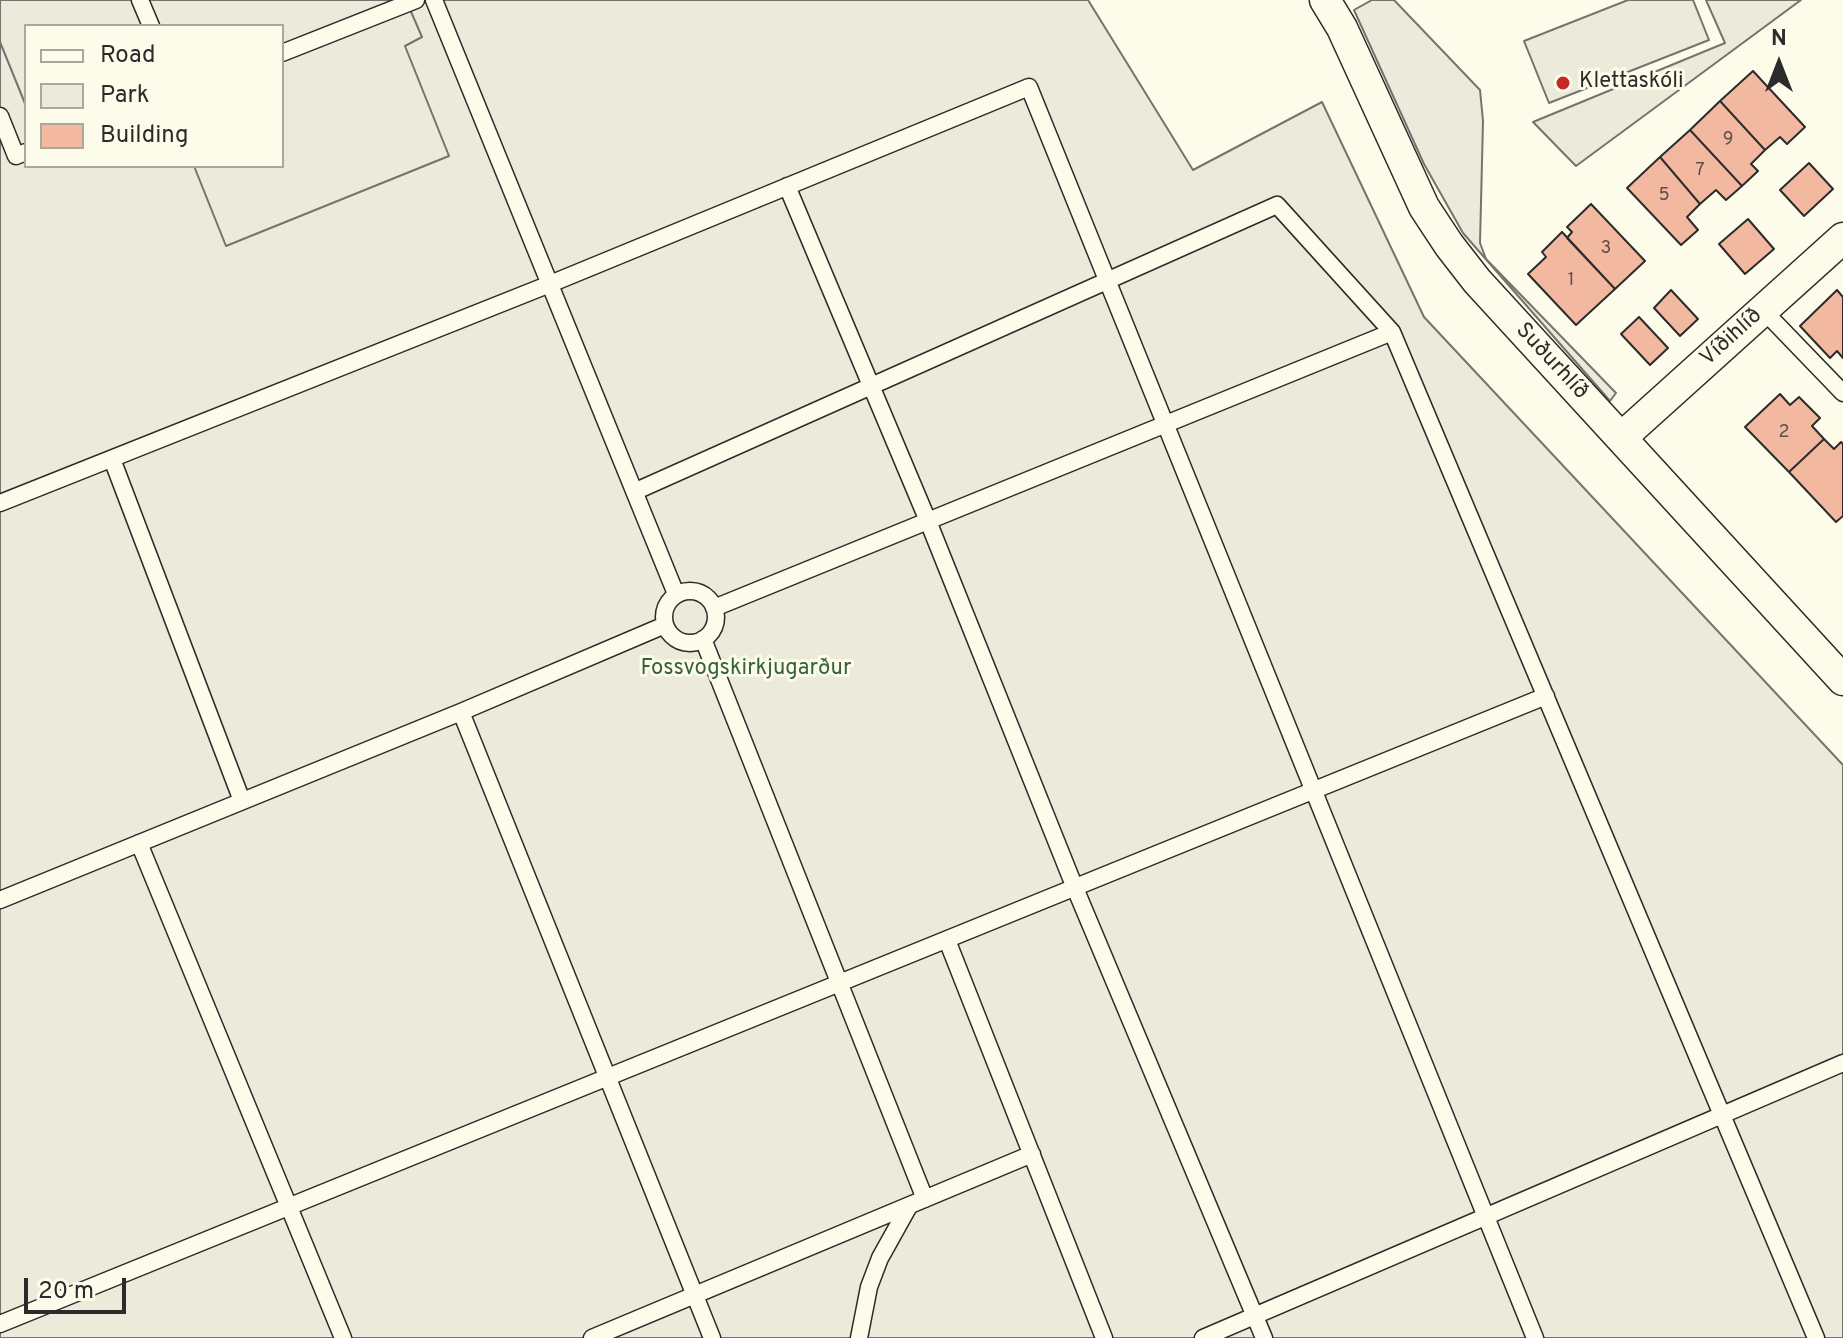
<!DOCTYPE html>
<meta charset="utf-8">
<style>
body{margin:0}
#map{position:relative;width:1843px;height:1338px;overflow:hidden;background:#fdfbea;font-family:Overpass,sans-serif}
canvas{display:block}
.legend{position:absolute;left:24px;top:24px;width:260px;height:144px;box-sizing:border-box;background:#fdfbea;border:2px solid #a9a89e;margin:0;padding:10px 14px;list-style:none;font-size:24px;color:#2b2b2b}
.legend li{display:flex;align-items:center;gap:16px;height:40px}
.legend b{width:40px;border:2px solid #a9a89e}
.north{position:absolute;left:1739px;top:24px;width:80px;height:80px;-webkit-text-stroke:6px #fdfbea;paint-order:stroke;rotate:0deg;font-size:22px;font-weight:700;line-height:32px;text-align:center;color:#2b2b2b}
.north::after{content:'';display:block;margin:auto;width:28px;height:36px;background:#2b2b2b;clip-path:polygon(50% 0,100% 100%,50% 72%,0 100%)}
.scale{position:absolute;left:24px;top:1278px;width:102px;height:36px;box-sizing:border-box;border:4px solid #2b2b2b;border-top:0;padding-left:10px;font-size:24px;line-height:28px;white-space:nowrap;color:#2b2b2b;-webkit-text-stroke:6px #fdfbea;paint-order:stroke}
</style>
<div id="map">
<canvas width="1843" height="1338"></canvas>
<ul class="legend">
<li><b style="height:10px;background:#fdfbea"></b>Road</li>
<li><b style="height:22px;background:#ecebdb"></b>Park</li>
<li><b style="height:22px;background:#f2b8a0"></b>Building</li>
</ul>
<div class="north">N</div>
<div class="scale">20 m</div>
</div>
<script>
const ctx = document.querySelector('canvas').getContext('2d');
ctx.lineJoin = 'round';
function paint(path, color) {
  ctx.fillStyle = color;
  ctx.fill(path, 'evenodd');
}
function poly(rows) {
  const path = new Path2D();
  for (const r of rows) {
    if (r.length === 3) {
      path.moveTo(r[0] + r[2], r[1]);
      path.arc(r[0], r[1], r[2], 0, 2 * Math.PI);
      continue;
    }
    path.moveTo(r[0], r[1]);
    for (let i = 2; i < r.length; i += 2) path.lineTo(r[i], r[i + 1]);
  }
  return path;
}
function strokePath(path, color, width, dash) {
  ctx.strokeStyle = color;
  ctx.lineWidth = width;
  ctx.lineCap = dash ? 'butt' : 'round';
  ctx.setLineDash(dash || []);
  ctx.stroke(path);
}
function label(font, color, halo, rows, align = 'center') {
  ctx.font = font + ' Overpass,sans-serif';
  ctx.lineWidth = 6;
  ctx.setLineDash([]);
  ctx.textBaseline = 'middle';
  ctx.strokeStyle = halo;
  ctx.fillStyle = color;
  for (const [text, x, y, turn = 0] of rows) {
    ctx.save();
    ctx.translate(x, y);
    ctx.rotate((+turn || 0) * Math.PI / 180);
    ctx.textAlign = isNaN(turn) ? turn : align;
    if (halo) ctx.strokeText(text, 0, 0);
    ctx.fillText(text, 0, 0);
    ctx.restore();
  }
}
const green = poly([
 [0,0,1088,0,1193,170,1322,102,1424,317,1843,765,1843,1338,0,1338,0,0],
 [26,26,282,26,282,166,26,166,26,26],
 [1372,0,1394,0,1480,90,1483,121,1480,243,1486,259,1616,393,1610,401,1463,233,1424,164,1354,10,1372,0],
 [1628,0,1693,0,1709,40,1549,103,1524,41,1628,0],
 [1706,0,1801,0,1576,166,1533,122,1725,43,1706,0]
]);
paint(green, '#ecebdb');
strokePath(green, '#74746e', 2);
const parking = poly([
 [0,0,406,0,422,37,405,46,449,156,226,246,194,166,282,166,282,26,26,26,26,106,0,42,0,0]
]);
paint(parking, '#eceadb');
strokePath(parking, '#74746e', 2);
const building = poly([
 [1753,71,1805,127,1787,144,1780,137,1765,150,1720,101,1753,71],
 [1720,101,1765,150,1751,164,1758,171,1742,186,1690,130,1720,101],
 [1690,130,1742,186,1726,200,1716,190,1700,204,1660,157,1690,130],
 [1660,157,1700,204,1687,217,1698,230,1681,245,1627,188,1660,157],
 [1809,163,1833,189,1804,216,1780,190,1809,163],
 [1591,204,1645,261,1615,289,1567,238,1572,232,1567,227,1591,204],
 [1748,219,1774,249,1745,274,1719,244,1748,219],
 [1562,232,1615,289,1576,325,1528,274,1546,257,1542,252,1562,232],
 [1671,290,1698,319,1680,336,1654,308,1671,290],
 [1837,290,1843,297,1843,358,1837,351,1830,358,1800,326,1837,290],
 [1639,317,1668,348,1650,365,1621,334,1639,317],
 [1780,394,1790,405,1799,397,1820,418,1812,426,1824,439,1789,472,1745,427,1780,394],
 [1824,439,1834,449,1841,442,1843,444,1843,516,1836,522,1789,472,1824,439]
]);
paint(building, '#f2b8a0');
strokePath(building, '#2b2b2b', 2);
const lane = poly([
 [140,0,151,26],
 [434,0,676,594],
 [282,53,416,0],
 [0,116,16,156,26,152],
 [787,186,928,521,1075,888,1264,1338],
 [1763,310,1843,393],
 [112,459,242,801],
 [636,491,1277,205,1392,332,1816,1338],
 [0,503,550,284,1029,87,1535,1338],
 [690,617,26],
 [714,608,1392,332],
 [703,639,925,1199],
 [461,712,712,1338],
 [139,843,343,1338],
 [0,900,461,712,665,625],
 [947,940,1104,1338],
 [0,1324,1546,696],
 [592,1338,1032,1154],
 [859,1338,869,1287,880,1258,909,1206],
 [1203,1338,1843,1063]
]);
const street = poly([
 [1325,0,1342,28,1424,207,1449,245,1477,281,1843,680],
 [1621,438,1843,238]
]);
strokePath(lane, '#2b2b2b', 19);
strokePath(street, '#2b2b2b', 33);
strokePath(lane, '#fdfbea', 16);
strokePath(street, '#fdfbea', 30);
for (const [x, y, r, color] of [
 [1563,83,8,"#c62828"]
]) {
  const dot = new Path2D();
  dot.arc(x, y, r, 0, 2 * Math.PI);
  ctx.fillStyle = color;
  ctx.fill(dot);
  strokePath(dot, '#fdfbea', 3);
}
label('18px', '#5d4e48', null, [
 ["9",1728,140],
 ["7",1700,171],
 ["5",1664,196],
 ["3",1606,249],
 ["1",1571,281],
 ["2",1784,433]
]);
label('22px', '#2b2b2b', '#fdfbea', [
 ["Klettaskóli",1579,83]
], 'left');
label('22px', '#2b2b2b', '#fdfbea', [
 ["Víðihlíð",1732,338,-42],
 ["Suðurhlíð",1551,362,47]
]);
label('22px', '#34623c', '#fdfbea', [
 ["Fossvogskirkjugarður",746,670]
]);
</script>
